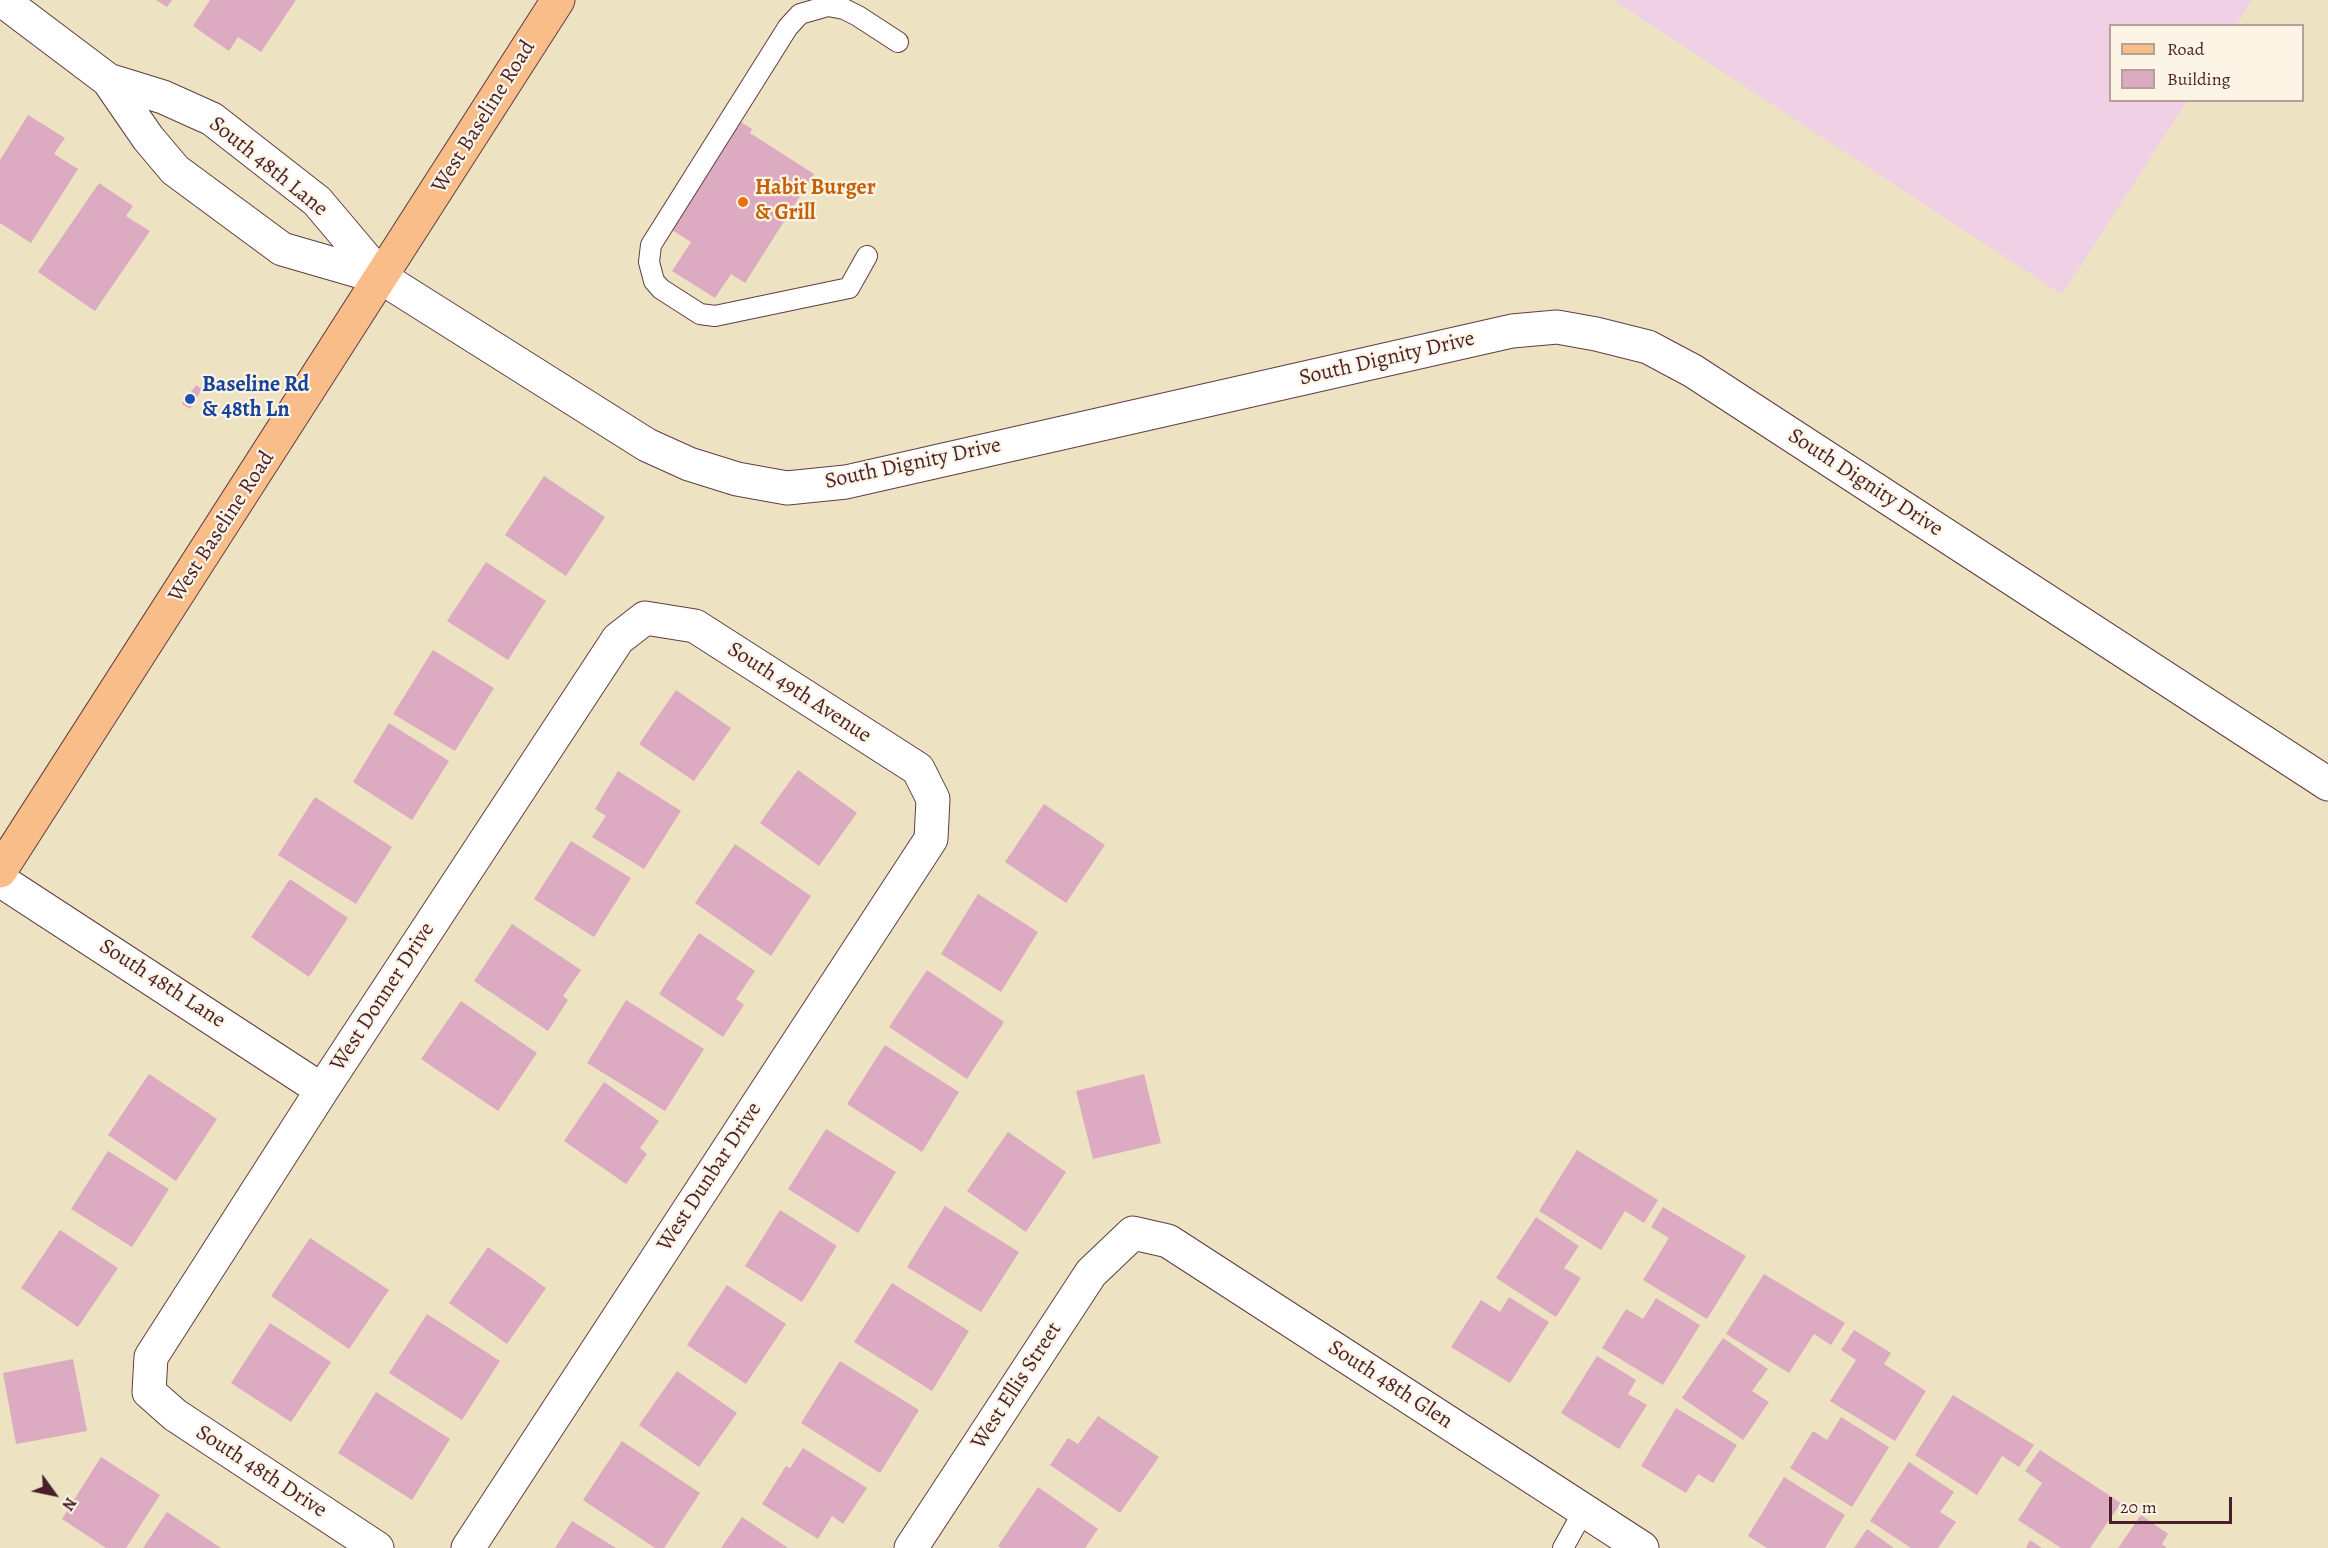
<!DOCTYPE html>
<style>
body{margin:0}
#map{position:relative;width:2328px;height:1548px;overflow:hidden;background:#ede2c1;font-family:Alegreya,serif}
canvas{display:block}
.legend{position:absolute;left:2109px;top:24px;width:195px;height:78px;box-sizing:border-box;background:#fcf5e5;border:2px solid #b59f9b;margin:0;padding:8px 10px;list-style:none;font-size:18px;color:#4a1f2b}
.legend li{display:flex;align-items:center;gap:12px;height:30px}
.legend b{width:30px;border:2px solid #b59f9b}
.north{position:absolute;left:24px;top:1464px;width:60px;height:60px;-webkit-text-stroke:4px #fcf5e5;paint-order:stroke;rotate:123deg;font-size:16px;font-weight:700;line-height:24px;text-align:center;color:#4a1f2b}
.north::after{content:'';display:block;margin:auto;width:21px;height:27px;background:#4a1f2b;clip-path:polygon(50% 0,100% 100%,50% 72%,0 100%)}
.scale{position:absolute;left:2109px;top:1497px;width:123px;height:27px;box-sizing:border-box;border:3px solid #4a1f2b;border-top:0;padding-left:8px;font-size:18px;line-height:21px;white-space:nowrap;color:#4a1f2b;-webkit-text-stroke:4px #fcf5e5;paint-order:stroke}
</style>
<div id="map">
<canvas width="2328" height="1548"></canvas>
<ul class="legend">
<li><b style="height:8px;background:#f8bd88"></b>Road</li>
<li><b style="height:16px;background:#ddabc1"></b>Building</li>
</ul>
<div class="north">N</div>
<div class="scale">20 m</div>
</div>
<script>
const ctx = document.querySelector('canvas').getContext('2d');
ctx.lineJoin = 'round';
function paint(path, color) {
  ctx.fillStyle = color;
  ctx.fill(path, 'evenodd');
}
function poly(rows) {
  const path = new Path2D();
  for (const r of rows) {
    path.moveTo(r[0], r[1]);
    for (let i = 2; i < r.length; i += 2) path.lineTo(r[i], r[i + 1]);
  }
  return path;
}
function strokePath(path, color, width, dash) {
  ctx.strokeStyle = color;
  ctx.lineWidth = width;
  ctx.lineCap = dash ? 'butt' : 'round';
  ctx.setLineDash(dash || []);
  ctx.stroke(path);
}
function label(font, color, halo, rows, align = 'center') {
  ctx.font = font + ' Alegreya,serif';
  ctx.lineWidth = 4.5;
  ctx.setLineDash([]);
  ctx.textBaseline = 'middle';
  ctx.strokeStyle = halo;
  ctx.fillStyle = color;
  for (const [text, x, y, turn = 0] of rows) {
    ctx.save();
    ctx.translate(x, y);
    ctx.rotate((+turn || 0) * Math.PI / 180);
    ctx.textAlign = isNaN(turn) ? turn : align;
    if (halo) ctx.strokeText(text, 0, 0);
    ctx.fillText(text, 0, 0);
    ctx.restore();
  }
}
paint(poly([
 [1613,0,2252,0,2236,25,2110,26,2110,100,2187,101,2063,293,2058,292]
]), '#f0d0e4');
paint(poly([
 [156,0,172,0,167,7],
 [210,0,296,0,261,52,238,37,229,51,193,26],
 [28,115,65,138,54,154,78,169,31,243,0,223,0,160],
 [741,122,752,129,750,133,814,174,745,283,731,274,715,298,672,271,691,242,672,230],
 [99,183,133,206,126,216,150,231,95,311,38,272],
 [196,385,202,389,190,409,182,404],
 [544,476,605,517,566,576,505,535],
 [486,562,546,601,508,660,447,621],
 [433,650,494,688,455,751,393,714],
 [676,690,731,728,694,781,639,744],
 [389,723,449,761,412,820,353,782],
 [798,770,857,813,819,866,760,823],
 [618,771,681,811,644,869,592,837,606,816,595,809],
 [315,797,392,847,356,904,278,855],
 [1044,804,1105,845,1066,903,1005,862],
 [571,841,631,878,594,937,534,899],
 [735,844,811,896,771,956,695,903],
 [290,879,348,918,309,977,251,937],
 [978,894,1038,932,1001,992,941,954],
 [512,924,581,970,563,996,568,1000,548,1031,474,981],
 [699,933,755,971,736,999,744,1005,723,1037,659,994],
 [927,970,1004,1022,967,1079,889,1027],
 [626,1000,704,1049,665,1111,587,1063],
 [461,1001,537,1053,498,1111,421,1059],
 [885,1045,959,1092,922,1152,847,1104],
 [149,1074,217,1119,176,1181,108,1135],
 [1144,1074,1161,1143,1093,1159,1076,1091],
 [604,1082,659,1121,640,1148,647,1154,626,1184,564,1141],
 [826,1129,896,1172,858,1233,788,1189],
 [1008,1132,1066,1172,1026,1232,967,1191],
 [1577,1150,1658,1200,1644,1223,1625,1211,1601,1250,1539,1211],
 [108,1151,169,1189,132,1247,71,1209],
 [945,1206,1019,1252,981,1312,907,1267],
 [1663,1207,1746,1256,1707,1319,1643,1280,1669,1238,1651,1227],
 [780,1210,837,1246,802,1302,745,1266],
 [1536,1217,1579,1246,1564,1268,1581,1278,1556,1317,1496,1278],
 [60,1230,118,1268,78,1327,21,1288],
 [310,1238,389,1290,349,1349,271,1296],
 [488,1247,546,1288,507,1344,449,1303],
 [1764,1274,1845,1323,1831,1345,1814,1334,1789,1373,1726,1334],
 [892,1283,969,1331,932,1391,854,1342],
 [727,1285,786,1324,746,1384,687,1345],
 [1509,1297,1549,1322,1510,1383,1451,1347,1481,1300,1500,1312],
 [1656,1298,1700,1325,1663,1385,1602,1348,1626,1309,1643,1319],
 [427,1314,500,1361,462,1420,389,1373],
 [270,1323,331,1362,291,1422,231,1383],
 [1854,1330,1891,1353,1884,1364,1926,1391,1895,1441,1830,1401,1856,1360,1841,1350],
 [1723,1338,1768,1369,1752,1391,1769,1402,1743,1440,1682,1398],
 [1597,1356,1636,1380,1628,1394,1647,1405,1619,1449,1561,1413],
 [73,1359,87,1431,16,1444,3,1373],
 [840,1361,919,1410,880,1473,801,1423],
 [677,1371,737,1413,699,1467,639,1425],
 [376,1392,450,1439,412,1500,338,1453],
 [1953,1395,2034,1445,2019,1467,2002,1456,1977,1495,1915,1455],
 [1676,1408,1737,1445,1713,1483,1698,1474,1686,1493,1641,1466],
 [1098,1416,1159,1457,1120,1513,1050,1465,1068,1438,1078,1444],
 [1841,1417,1889,1447,1852,1507,1790,1468,1813,1431,1827,1440],
 [622,1441,700,1493,664,1548,655,1548,583,1500],
 [803,1448,867,1488,843,1524,832,1516,818,1539,762,1504,786,1466,790,1468],
 [2040,1450,2121,1503,2090,1548,2061,1548,2018,1520,2042,1483,2025,1471],
 [101,1457,160,1495,126,1548,106,1548,62,1519],
 [1909,1462,1954,1492,1940,1512,1956,1522,1938,1548,1911,1548,1870,1521],
 [1784,1477,1845,1515,1825,1548,1767,1548,1748,1536],
 [1038,1487,1098,1529,1085,1548,1001,1548,998,1546],
 [167,1512,221,1548,143,1548],
 [2141,1515,2168,1534,2162,1544,2167,1548,2118,1548],
 [742,1517,788,1548,721,1548],
 [572,1521,616,1548,555,1548],
 [1867,1529,1894,1548,1854,1548],
 [2030,1540,2042,1548,2026,1548]
]), '#ddabc1');
const lane = poly([
 [867,256,849,288,715,316,700,314,661,289,654,281,649,262,651,245,788,27,800,14,828,6,844,9,858,16,898,42],
 [1563,1548,1584,1510]
]);
const street = poly([
 [2,0,108,80,148,138,175,170,282,249,382,278,647,445,689,464,737,479,787,488,846,482,1512,331,1557,327,1596,334,1648,347,1693,371,2328,784],
 [108,80,163,97,212,119,317,201,382,278],
 [0,880,322,1090],
 [377,1548,175,1415,149,1392,151,1357,322,1090,618,639,645,618,695,626,918,769,933,799,931,839,468,1548],
 [911,1548,1091,1273,1133,1233,1168,1241,1642,1548]
]);
const primary = poly([
 [0,871,558,0]
]);
strokePath(lane, '#623c42', 22);
strokePath(street, '#623c42', 35);
strokePath(primary, '#623c42', 35);
strokePath(lane, '#fff', 20);
strokePath(street, '#fff', 33);
strokePath(primary, '#f8bd88', 33);
for (const [x, y, r, color] of [
 [743,202,6,"#e8710a"],
 [190,399,6,"#1a4fb4"]
]) {
  const dot = new Path2D();
  dot.arc(x, y, r, 0, 2 * Math.PI);
  ctx.fillStyle = color;
  ctx.fill(dot);
  strokePath(dot, '#fcf5e5', 2);
}
label('22px', '#4a1f2b', '#fcf5e5', [
 ["West Baseline Road",484,117,-58],
 ["South 48th Lane",268,167,39],
 ["South Dignity Drive",1387,359,-13],
 ["South Dignity Drive",913,464,-12],
 ["South Dignity Drive",1865,483,33],
 ["West Baseline Road",222,527,-57],
 ["South 49th Avenue",799,693,33],
 ["South 48th Lane",162,984,33],
 ["West Donner Drive",383,997,-57],
 ["West Dunbar Drive",710,1177,-57],
 ["South 48th Glen",1390,1385,33],
 ["West Ellis Street",1017,1386,-57],
 ["South 48th Drive",261,1472,33]
]);
label('bold 22px', '#c56008', '#fcf5e5', [
 ["Habit Burger",755,189],
 ["& Grill",755,214]
], 'left');
label('bold 22px', '#164399', '#fcf5e5', [
 ["Baseline Rd",202,386],
 ["& 48th Ln",202,411]
], 'left');
</script>
